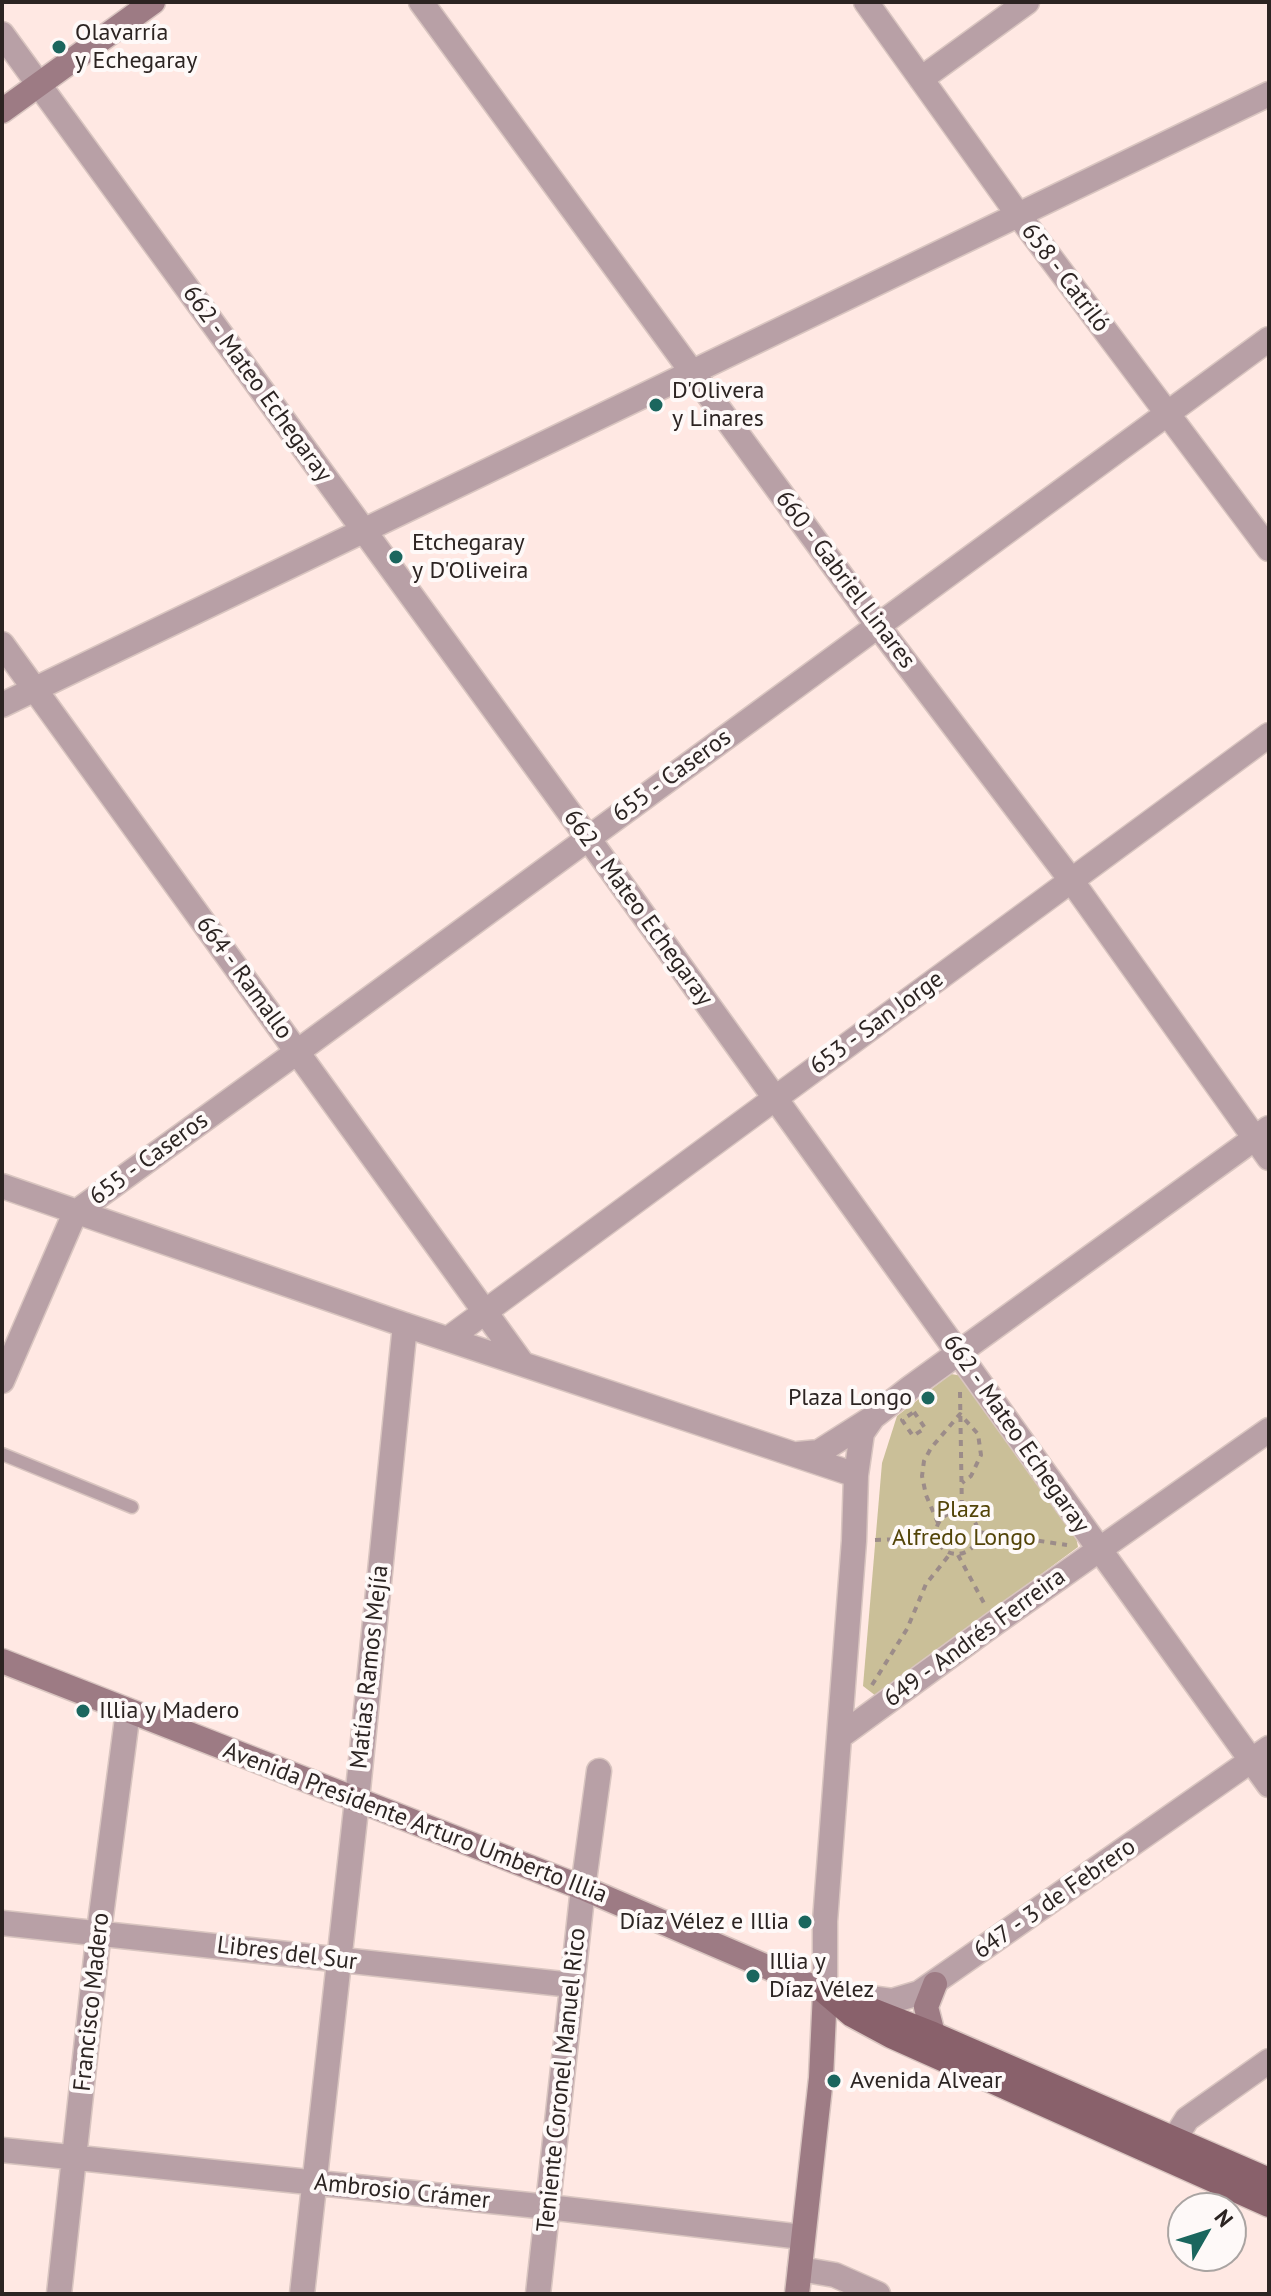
<!DOCTYPE html>
<meta charset="utf-8">
<style>
body{margin:0}
#map{position:relative;width:1271px;height:2296px;overflow:hidden;background:#ffe8e3;font-family:"PT Sans",sans-serif}
canvas{display:block}
.frame{position:absolute;inset:0;border:4px solid #2c2422;pointer-events:none}
.north{position:absolute;left:1167px;top:2192px;width:80px;height:80px;box-sizing:border-box;background:#fef9f8;border:2px solid #aaa4a2;border-radius:50%;rotate:51deg;font-size:22px;font-weight:700;line-height:32px;text-align:center;color:#2c2422}
.north::after{content:'';display:block;margin:auto;width:28px;height:36px;background:#1b665e;clip-path:polygon(50% 0,100% 100%,50% 72%,0 100%)}
</style>
<div id="map">
<canvas width="1271" height="2296"></canvas>
<div class="frame"></div>
<div class="north">N</div>
</div>
<script>
const ctx = document.querySelector('canvas').getContext('2d');
ctx.lineJoin = 'round';
function paint(path, color) {
  ctx.fillStyle = color;
  ctx.fill(path, 'evenodd');
}
function poly(rows) {
  const path = new Path2D();
  for (const r of rows) {
    if (r.length === 3) {
      path.moveTo(r[0] + r[2], r[1]);
      path.arc(r[0], r[1], r[2], 0, 2 * Math.PI);
      continue;
    }
    path.moveTo(r[0], r[1]);
    for (let i = 2; i < r.length; i += 2) path.lineTo(r[i], r[i + 1]);
  }
  return path;
}
function strokePath(path, color, width, dash) {
  ctx.strokeStyle = color;
  ctx.lineWidth = width;
  ctx.lineCap = dash ? 'butt' : 'round';
  ctx.setLineDash(dash || []);
  ctx.stroke(path);
}
function label(font, color, halo, rows, align = 'center') {
  ctx.font = font + ' "PT Sans",sans-serif';
  ctx.lineWidth = 8;
  ctx.setLineDash([]);
  ctx.textBaseline = 'middle';
  ctx.strokeStyle = halo;
  ctx.fillStyle = color;
  for (const [text, x, y, turn = 0] of rows) {
    ctx.save();
    ctx.translate(x, y);
    ctx.rotate((+turn || 0) * Math.PI / 180);
    ctx.textAlign = isNaN(turn) ? turn : align;
    if (halo) ctx.strokeText(text, 0, 0);
    ctx.fillText(text, 0, 0);
    ctx.restore();
  }
}
paint(poly([
 [951,1374,963,1376,1075,1532,1078,1547,876,1696,863,1686,882,1463,897,1416]
]), '#cabf98');
const lane = poly([
 [2,1454,132,1507]
]);
const street = poly([
 [421,2,878,626,1071,880,1269,1158],
 [866,2,1017,213,1269,549],
 [2,34,588,838,1269,1785],
 [921,79,1027,2],
 [2,644,522,1363],
 [2,705,1269,94],
 [1269,1128,910,1388,873,1417,862,1433,856,1475,854,1541,825,1921,825,1992,892,2001,919,1993,1269,1748],
 [2,1186,405,1325,856,1475],
 [448,1339,1269,735],
 [2,1381,75,1213,297,1052,1269,339],
 [798,1454,819,1452,871,1419],
 [839,1737,995,1623,1269,1430],
 [2,1923,572,1985],
 [2,2150,548,2207,802,2237],
 [1165,2154,1187,2119,1269,2061],
 [800,2269,835,2275,878,2294],
 [59,2294,99,1931,128,1711],
 [302,2294,357,1800,405,1325],
 [538,2294,583,1888,599,1771]
]);
const secondary = poly([
 [2,111,153,2],
 [2,1661,583,1888,825,1992,821,2078,797,2294],
 [933,2034,926,2007,935,1984]
]);
const primary = poly([
 [825,1992,852,2015,891,2036,1269,2205],
 [859,2005,933,2034,1269,2180]
]);
strokePath(lane, '#d9c5c0', 15);
strokePath(street, '#d9c5c0', 27);
strokePath(secondary, '#d9c5c0', 27);
strokePath(primary, '#d9c5c0', 27);
strokePath(poly([
 [960,1392,962,1513],
 [914,1412,925,1428,913,1436,902,1420,914,1412],
 [957,1533,21],
 [938,1523,926,1495,922,1476,924,1461,931,1448,960,1414,978,1434,981,1455,971,1476,962,1483],
 [979,1532,1067,1545],
 [875,1540,937,1538],
 [958,1555,985,1605],
 [872,1685,907,1629,926,1584,950,1554]
]), '#9c8c89', 4, [6, 6]);
strokePath(lane, '#b8a0a6', 12);
strokePath(street, '#b8a0a6', 24);
strokePath(secondary, '#9d7b84', 24);
strokePath(primary, '#89616b', 24);
for (const [x, y, r, color] of [
 [59,47,8,"#1b665e"],
 [656,405,8,"#1b665e"],
 [396,557,8,"#1b665e"],
 [928,1398,8,"#1b665e"],
 [83,1711,8,"#1b665e"],
 [805,1922,8,"#1b665e"],
 [753,1976,8,"#1b665e"],
 [834,2081,8,"#1b665e"]
]) {
  const dot = new Path2D();
  dot.arc(x, y, r, 0, 2 * Math.PI);
  ctx.fillStyle = color;
  ctx.fill(dot);
  strokePath(dot, '#fef9f8', 3);
}
label('24px', '#2c2422', '#fef9f8', [
 ["Olavarría",75,33],
 ["y Echegaray",75,61],
 ["D'Olivera",672,391],
 ["y Linares",672,419],
 ["Etchegaray",412,543],
 ["y D'Oliveira",412,571],
 ["Plaza Longo",912,1398,"right"],
 ["Illia y Madero",99,1711],
 ["Díaz Vélez e Illia",789,1922,"right"],
 ["Illia y",769,1962],
 ["Díaz Vélez",769,1990],
 ["Avenida Alvear",850,2081]
], 'left');
label('24px', '#2c2422', '#fef9f8', [
 ["658 - Catriló",1065,278,53],
 ["662 - Mateo Echegaray",257,384,54],
 ["660 - Gabriel Linares",845,580,53],
 ["655 - Caseros",672,776,-36],
 ["662 - Mateo Echegaray",638,908,54],
 ["664 - Ramallo",244,978,54],
 ["653 - San Jorge",877,1023,-36],
 ["655 - Caseros",149,1159,-36],
 ["662 - Mateo Echegaray",1016,1434,55],
 ["649 - Andrés Ferreira",975,1638,-36],
 ["Matías Ramos Mejía",370,1667,-84],
 ["Avenida Presidente Arturo Umberto Illia",415,1823,21],
 ["647 - 3 de Febrero",1055,1899,-35],
 ["Libres del Sur",287,1954,7],
 ["Francisco Madero",92,2002,-84],
 ["Teniente Coronel Manuel Rico",562,2080,-84],
 ["Ambrosio Crámer",402,2192,6]
]);
label('24px', '#534408', '#fef9f8', [
 ["Plaza",964,1510],
 ["Alfredo Longo",964,1538]
]);
</script>
